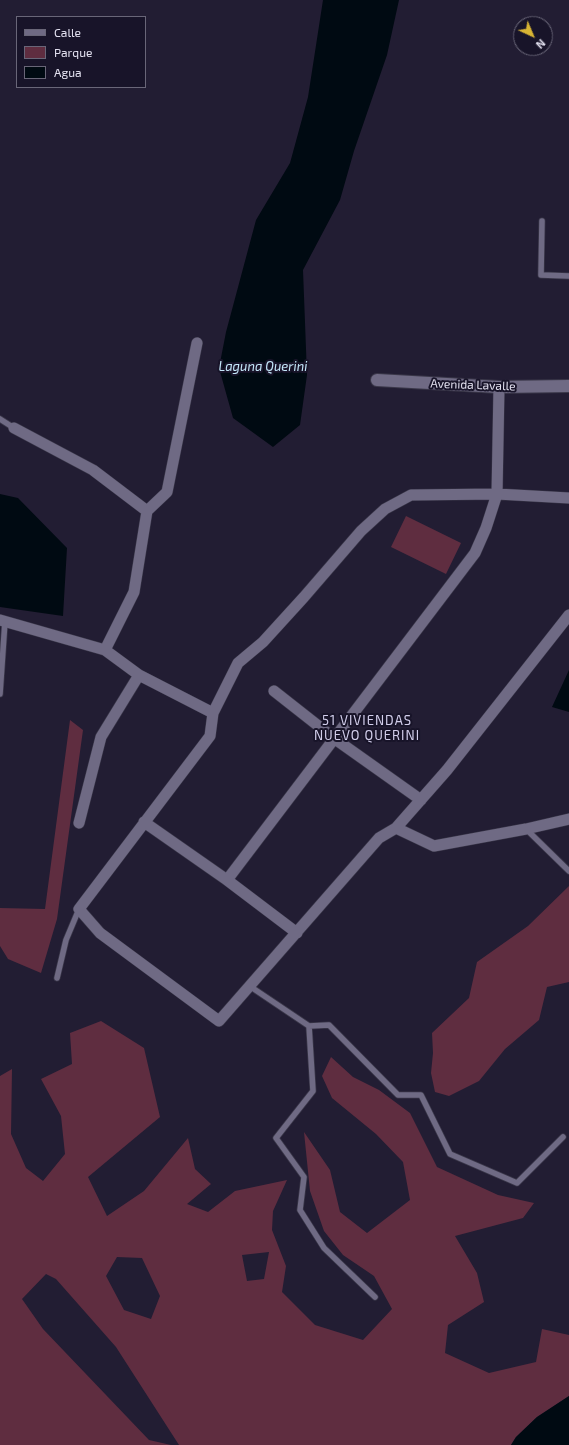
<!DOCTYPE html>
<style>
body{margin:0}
#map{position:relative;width:569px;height:1445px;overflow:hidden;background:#221d33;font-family:"Exo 2",sans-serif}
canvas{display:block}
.legend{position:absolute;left:16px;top:16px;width:130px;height:72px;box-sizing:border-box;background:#181429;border:1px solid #696678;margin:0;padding:5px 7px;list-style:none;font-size:12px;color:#e2e0ef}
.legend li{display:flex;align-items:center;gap:8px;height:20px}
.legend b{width:20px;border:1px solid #696678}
.north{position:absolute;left:513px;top:16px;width:40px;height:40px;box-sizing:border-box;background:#181429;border:1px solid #696678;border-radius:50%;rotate:136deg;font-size:11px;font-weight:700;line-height:16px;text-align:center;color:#e2e0ef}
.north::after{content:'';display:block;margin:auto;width:14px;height:18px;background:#d8b434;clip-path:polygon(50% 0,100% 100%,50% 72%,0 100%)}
</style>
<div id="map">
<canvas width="569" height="1445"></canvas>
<ul class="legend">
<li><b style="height:5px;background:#6f6a84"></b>Calle</li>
<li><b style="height:11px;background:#5f2d40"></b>Parque</li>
<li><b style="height:11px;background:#000a12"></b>Agua</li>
</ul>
<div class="north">N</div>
</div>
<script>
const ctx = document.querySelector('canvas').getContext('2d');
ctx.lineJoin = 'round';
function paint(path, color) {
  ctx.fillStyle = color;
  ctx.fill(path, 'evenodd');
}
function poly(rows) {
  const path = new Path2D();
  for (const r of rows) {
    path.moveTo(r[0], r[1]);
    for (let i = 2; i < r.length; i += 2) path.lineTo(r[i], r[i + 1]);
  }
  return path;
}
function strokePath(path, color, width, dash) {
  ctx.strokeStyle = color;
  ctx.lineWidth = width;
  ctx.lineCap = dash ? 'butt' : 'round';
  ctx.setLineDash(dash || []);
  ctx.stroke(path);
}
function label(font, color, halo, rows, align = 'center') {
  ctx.font = font + ' "Exo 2",sans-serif';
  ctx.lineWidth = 4;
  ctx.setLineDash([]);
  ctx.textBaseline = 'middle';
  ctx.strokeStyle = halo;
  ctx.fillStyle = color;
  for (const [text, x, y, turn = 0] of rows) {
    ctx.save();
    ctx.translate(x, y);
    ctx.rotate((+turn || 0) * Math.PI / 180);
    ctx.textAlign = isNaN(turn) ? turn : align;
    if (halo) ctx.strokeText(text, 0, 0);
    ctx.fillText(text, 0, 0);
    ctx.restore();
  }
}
paint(poly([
 [406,516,461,543,446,574,391,547],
 [70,720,83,730,57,919,41,973,8,959,0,946,0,908,45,909],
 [569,886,569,982,547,987,539,1020,505,1049,479,1081,449,1096,435,1092,431,1073,433,1053,432,1033,469,998,477,962,528,926],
 [101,1021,144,1048,160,1117,88,1177,107,1216,144,1191,188,1138,195,1169,211,1184,187,1204,208,1212,235,1191,287,1180,273,1211,272,1230,286,1266,282,1292,315,1325,363,1340,392,1309,374,1276,343,1255,324,1231,310,1191,304,1132,330,1170,340,1212,367,1233,410,1200,403,1162,376,1134,332,1098,322,1076,331,1057,353,1077,379,1090,410,1113,437,1167,498,1195,534,1203,523,1218,455,1236,477,1273,484,1302,448,1325,445,1353,489,1373,536,1362,542,1329,569,1335,569,1396,537,1417,516,1437,511,1445,179,1445,116,1347,56,1279,46,1274,22,1299,43,1329,149,1440,171,1445,0,1445,0,1076,12,1069,11,1134,26,1168,43,1181,65,1154,61,1116,41,1079,72,1064,70,1033],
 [269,1252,264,1279,247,1281,242,1255],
 [117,1257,142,1258,160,1296,151,1319,124,1310,106,1276]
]), '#5f2d40');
paint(poly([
 [323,0,399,0,387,55,354,151,340,200,303,270,307,375,300,425,273,447,233,418,219,368,226,332,256,220,290,163,308,97],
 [0,494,18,498,67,548,63,616,0,607],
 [569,670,569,712,552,707],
 [569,1396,569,1445,511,1445,516,1437,537,1417]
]), '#000a12');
const service = poly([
 [542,221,541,275,569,276],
 [0,419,14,428],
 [0,694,5,621],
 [526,829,569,871],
 [57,978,66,940,79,909],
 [251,987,309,1026,329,1025,398,1095,421,1095,450,1154,517,1183,563,1137],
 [309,1026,313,1091,276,1138,304,1177,300,1210,324,1248,375,1297]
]);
const minor = poly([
 [14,428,93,470,147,511],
 [569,498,497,494,411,495,385,509,361,531,304,597,263,642,238,663,213,713,210,736,79,909,100,933,219,1021,379,838,396,828,447,770,569,615],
 [0,620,105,650,139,675,213,713],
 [105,650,134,592,147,511,167,492,197,343],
 [274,691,335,739,421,800],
 [144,822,227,880,297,933],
 [79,823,101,737,139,675],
 [396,828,434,846,526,829,569,819],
 [227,880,475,553,486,528,497,494,499,387]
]);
const tertiary = poly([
 [377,380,499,387,569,386]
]);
strokePath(service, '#3a3749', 7);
strokePath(minor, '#3a3749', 12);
strokePath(tertiary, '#3a3749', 14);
strokePath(service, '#6f6a84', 5.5);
strokePath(minor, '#6f6a84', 11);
strokePath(tertiary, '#6f6a84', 12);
label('12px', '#e2e0ef', '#181429', [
 ["Avenida Lavalle",473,385,2]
]);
label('italic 13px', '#c4e7f9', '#181429', [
 ["Laguna Querini",263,367]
]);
ctx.letterSpacing = '1px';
label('13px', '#d2ceeb', '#181429', [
 ["51 VIVIENDAS",367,721],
 ["NUEVO QUERINI",367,736]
]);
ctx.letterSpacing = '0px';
</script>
